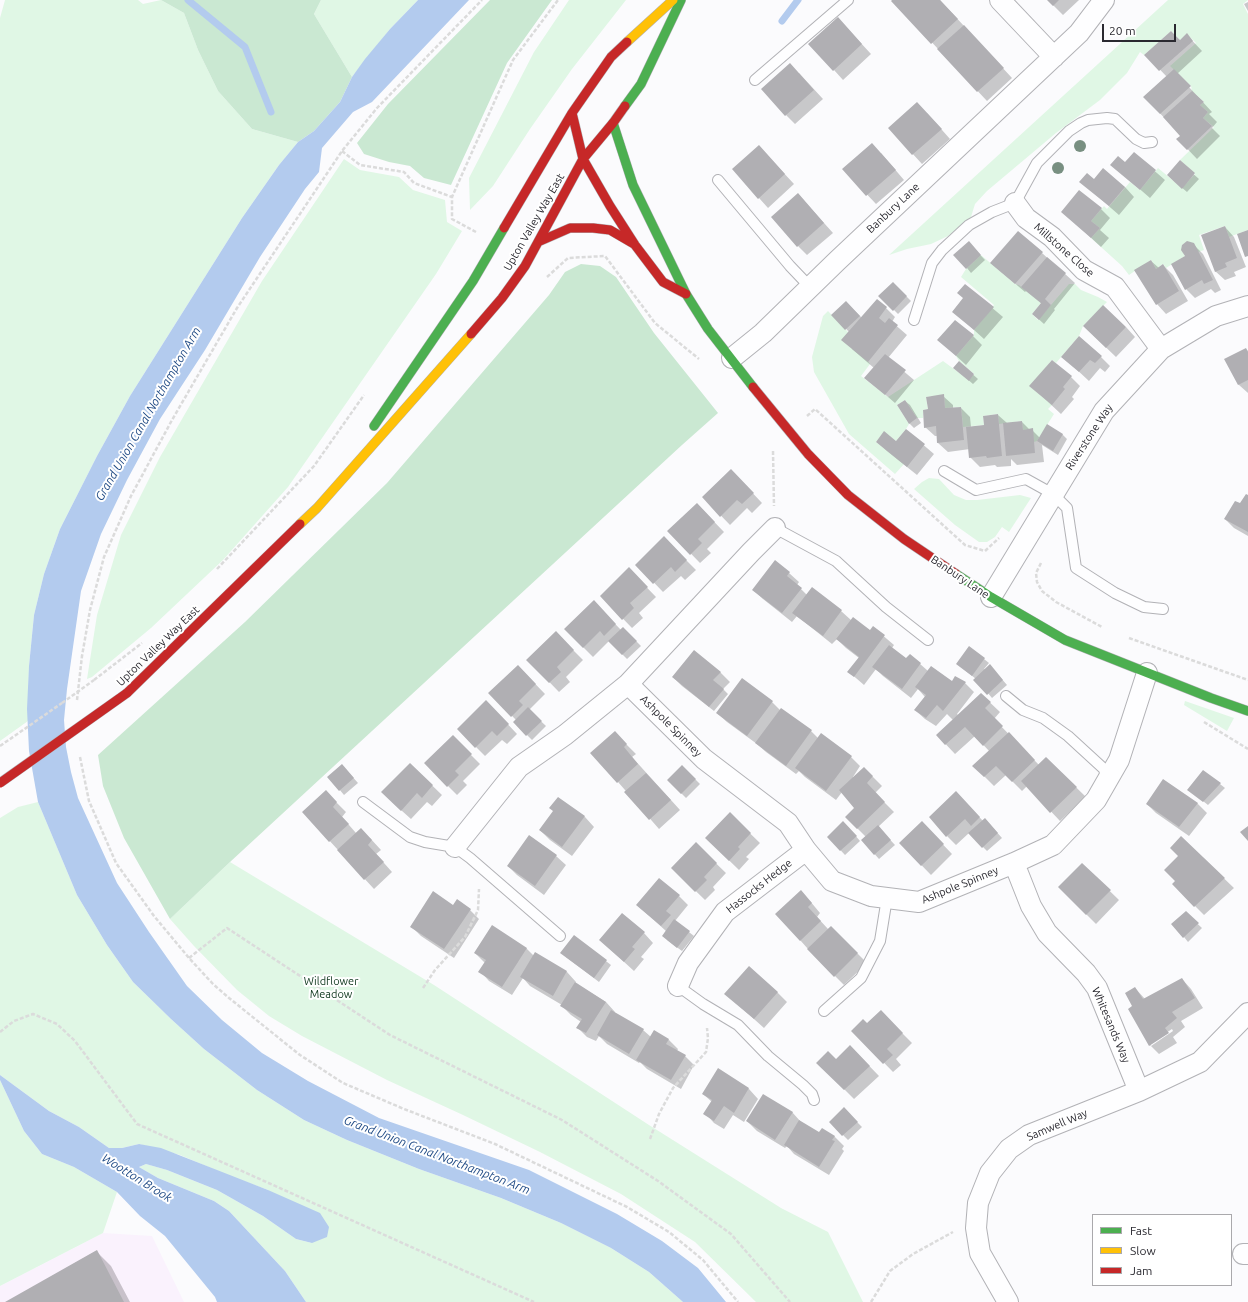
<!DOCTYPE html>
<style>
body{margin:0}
#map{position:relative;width:1248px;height:1302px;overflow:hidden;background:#fbfbfd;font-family:Ubuntu,sans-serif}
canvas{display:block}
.legend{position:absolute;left:1092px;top:1214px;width:140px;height:72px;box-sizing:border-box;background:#fff;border:1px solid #aaa9ac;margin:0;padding:5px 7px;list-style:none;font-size:12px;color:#2a2930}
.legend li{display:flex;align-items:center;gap:8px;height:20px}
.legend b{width:20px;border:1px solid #aaa9ac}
.scale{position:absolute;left:1102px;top:24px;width:74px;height:18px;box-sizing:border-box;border:2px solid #2a2930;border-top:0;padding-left:5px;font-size:12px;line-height:14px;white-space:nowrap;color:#2a2930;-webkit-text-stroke:3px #fff;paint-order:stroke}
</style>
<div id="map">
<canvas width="1248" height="1302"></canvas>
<ul class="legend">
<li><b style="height:5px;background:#4caf50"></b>Fast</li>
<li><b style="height:5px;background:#ffc107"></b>Slow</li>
<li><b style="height:5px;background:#c62828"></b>Jam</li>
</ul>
<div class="scale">20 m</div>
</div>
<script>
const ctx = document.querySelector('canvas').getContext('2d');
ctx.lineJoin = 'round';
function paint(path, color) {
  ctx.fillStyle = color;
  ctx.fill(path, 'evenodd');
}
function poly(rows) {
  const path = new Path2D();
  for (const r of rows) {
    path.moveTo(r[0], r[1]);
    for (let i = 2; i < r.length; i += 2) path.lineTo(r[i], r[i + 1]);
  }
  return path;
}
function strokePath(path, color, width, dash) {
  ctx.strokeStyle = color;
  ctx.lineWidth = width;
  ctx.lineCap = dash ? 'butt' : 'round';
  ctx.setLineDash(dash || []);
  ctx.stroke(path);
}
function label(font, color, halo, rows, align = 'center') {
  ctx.font = font + ' Ubuntu,sans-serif';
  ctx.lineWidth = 4;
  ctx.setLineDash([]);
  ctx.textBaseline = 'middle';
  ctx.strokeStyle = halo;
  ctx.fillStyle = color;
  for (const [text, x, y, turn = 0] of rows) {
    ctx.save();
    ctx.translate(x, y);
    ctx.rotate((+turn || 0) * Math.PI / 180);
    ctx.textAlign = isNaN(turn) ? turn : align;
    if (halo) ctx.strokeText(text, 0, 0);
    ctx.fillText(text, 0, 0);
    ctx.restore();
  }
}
paint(poly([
 [103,1233,152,1236,184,1302,0,1302,0,1286]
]), '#faf2fd');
paint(poly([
 [5,0,138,0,143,4,161,0,184,13,198,50,218,91,252,129,298,142,279,165,242,218,130,396,97,456,60,529,44,574,34,615,29,666,28,721,0,741,0,18],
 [321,0,418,0,390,29,352,77,314,14],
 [569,0,626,0,572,69,530,129,493,186,470,210,469,178,534,52],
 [1168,0,1248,0,1243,4,1248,14,1248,230,1229,237,1225,226,1199,235,1204,250,1198,252,1187,242,1182,245,1182,250,1185,256,1166,268,1163,264,1156,269,1151,260,1129,275,1122,266,1091,238,1100,228,1091,221,1104,206,1107,209,1130,182,1140,190,1158,168,1182,188,1195,174,1180,160,1214,127,1203,118,1208,112,1200,105,1204,102,1192,91,1191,86,1170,66,1196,43,1187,34,1180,40,1171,31,1144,55,1140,52,1127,73,1100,100,1056,133,987,191,975,204,971,217,948,236,931,244,907,249,889,255],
 [344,159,360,170,399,177,413,190,445,200,447,222,462,231,436,274,288,487,223,560,151,628,92,677,87,679,97,615,121,535,160,457,262,281],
 [981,255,1015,284,1019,285,1041,303,1032,314,1038,320,1069,284,1075,284,1081,290,1098,297,1107,302,1083,326,1079,336,1056,363,1052,360,1030,386,1052,405,1048,409,1054,414,1037,441,1034,442,1032,429,1023,430,1022,421,999,424,998,414,983,416,984,425,963,427,961,407,945,408,944,395,926,397,928,409,923,410,923,418,917,418,905,400,897,405,909,424,906,429,896,441,884,432,876,442,904,464,895,474,849,434,814,372,812,357,823,316,828,311,848,332,870,364,861,376,888,397,943,361,969,380,974,374,959,361,956,356,974,335,974,330,994,305,961,277,966,269],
 [929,478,939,479,954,495,966,500,977,500,1020,495,1031,498,1009,532,1002,527,995,537,987,542,979,542,955,525,914,489,922,482],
 [1185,701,1234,718,1227,731,1184,705],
 [38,802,77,895,107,945,133,982,171,1019,204,1049,257,1090,304,1120,347,1140,419,1169,501,1198,561,1223,611,1248,649,1272,683,1302,306,1302,285,1271,229,1211,214,1201,158,1178,139,1167,146,1164,167,1170,217,1190,263,1216,296,1239,312,1243,268,1190,225,1174,180,1155,139,1144,122,1148,109,1148,79,1127,49,1111,0,1075,0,818,18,807],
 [230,862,434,985,649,1125,781,1208,828,1232,863,1302,756,1302,695,1242,621,1194,540,1152,463,1115,387,1080,302,1036,269,1016,237,990,194,946,170,919],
 [0,1080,24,1131,42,1154,74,1167,117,1192,103,1233,0,1286]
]), '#e0f7e5');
paint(poly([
 [161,0,321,0,314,14,352,77,340,102,314,131,298,142,252,129,218,91,198,50,184,13],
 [490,0,552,0,507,63,451,185,424,178,410,166,389,162,364,154,357,143,388,104],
 [581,264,600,266,616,277,654,333,718,413,682,445,230,862,170,919,124,838,103,786,98,755,245,622,387,483,549,295,565,272]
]), '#cae8d2');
paint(poly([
 [418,0,469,0,372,102,353,112,322,148,319,172,305,189,260,257,205,350,160,419,127,480,101,534,81,591,67,689,64,720,66,747,71,772,78,798,117,883,149,932,187,986,222,1020,262,1053,308,1081,379,1118,529,1170,617,1214,662,1241,698,1268,726,1302,683,1302,649,1272,611,1248,561,1223,501,1198,419,1169,347,1140,304,1120,257,1090,204,1049,171,1019,133,982,107,945,77,895,38,802,29,751,27,709,29,666,34,615,44,574,60,529,97,456,130,396,242,218,279,165,298,142,314,131,340,102,352,77,365,59,390,29],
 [0,1075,49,1111,79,1127,109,1148,122,1148,139,1144,161,1148,268,1190,320,1213,329,1227,327,1237,312,1243,296,1239,263,1216,217,1190,167,1170,146,1164,139,1167,158,1178,214,1201,229,1211,285,1271,306,1302,217,1302,215,1297,165,1236,140,1216,117,1192,74,1167,42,1154,24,1131,0,1080]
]), '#b3cbee');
paint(poly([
 [894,0,940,0,1012,78,987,101,893,1],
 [1048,0,1079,0,1063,15],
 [1248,2,1248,11,1244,4],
 [847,28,871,54,843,80,834,70],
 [1187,35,1202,51,1177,74,1212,112,1209,114,1217,122,1212,128,1220,136,1197,159,1178,139,1182,136,1145,98,1167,77,1146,55,1180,41],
 [799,73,823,99,795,124,786,115],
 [927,113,950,139,922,164,889,128],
 [881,153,904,180,876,204,843,169],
 [1134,153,1165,180,1150,198,1112,165,1125,164],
 [768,156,794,184,768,208,733,169],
 [1180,162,1199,179,1187,192,1173,180],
 [1094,180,1125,187,1134,197,1119,215,1081,182],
 [798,194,833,233,807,255,798,246],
 [1101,209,1110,218,1100,230,1109,238,1101,247,1063,212],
 [1225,227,1234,237,1246,267,1234,272,1236,276,1225,280,1215,271],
 [969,243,985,260,971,273,967,268],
 [1193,244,1203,254,1221,290,1215,293,1211,289,1195,298,1186,289,1186,257],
 [1042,253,1075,283,1054,309,1055,310,1044,324,1033,314,1042,304,1026,291,1025,292,991,263],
 [1151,261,1159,268,1163,265,1173,275,1188,301,1166,314,1157,304],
 [893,283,911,301,898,314,880,296],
 [965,285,1003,317,984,339,953,311,964,298],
 [846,302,862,318,886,308,895,317,892,322,907,335,888,358,914,380,895,403,866,378,874,368,852,349,849,332,833,315],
 [1126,327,1135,337,1116,357,1093,335],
 [973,336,982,345,966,365,939,340],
 [1246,349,1248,351,1248,393,1239,385,1226,359],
 [1062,356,1101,357,1110,366,1105,372,1100,368,1089,381],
 [959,362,978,379,973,384,959,372],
 [1071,377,1080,386,1072,397,1074,399,1061,414,1031,386],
 [943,396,953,405,953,409,961,408,970,417,971,427,985,426,998,415,1007,423,1022,422,1030,430,1032,430,1040,438,1062,434,1067,439,1058,455,1042,445,1044,462,1017,465,1011,459,1011,466,997,467,995,465,980,467,970,457,970,449,948,452,938,443,938,436,935,436,925,427,929,410],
 [905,401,910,405,921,423,914,428,909,423],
 [906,430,934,454,917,475,887,451,877,442,896,442],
 [731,470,762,503,752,513,747,508,730,525,703,497],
 [1248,496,1248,536,1234,528,1225,519],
 [697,504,724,532,707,549,711,553,700,563,669,531],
 [664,538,696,570,685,580,681,576,663,592,637,565],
 [629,569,656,597,639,613,643,618,632,628,601,596],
 [789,573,799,582,797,585,807,595,841,611,851,620,870,631,873,627,894,645,892,648,907,660,910,655,928,671,952,682,965,683,974,692,957,714,958,715,981,694,1000,712,994,719,1039,765,1046,758,1086,797,1060,821,1027,786,1022,791,1006,775,994,786,983,775,990,752,975,736,955,754,937,735,953,720,947,714,936,726,925,719,915,710,925,697,918,689,911,698,883,676,876,669,864,685,849,672,859,658,846,648,837,639,832,644,797,616,792,622,763,599,753,590],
 [594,602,621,630,623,628,641,646,627,659,609,641,593,657,565,629],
 [556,633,583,660,566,677,570,682,559,692,528,660],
 [969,647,989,663,984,669,994,670,1007,685,992,698,976,679,957,664],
 [518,666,545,694,529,710,546,726,532,740,514,722,516,720,490,693],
 [720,672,730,682,723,689,728,694,714,711,682,686,673,677],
 [486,701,517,734,507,744,502,740,485,756,458,729],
 [772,702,780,710,811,731,818,738,851,757,860,766,853,777,853,778,864,768,882,786,875,793,894,812,878,827,895,845,879,859,862,840,866,837,846,817,856,808,842,792,836,800,805,777,799,771,796,774,766,752,757,744,727,722,717,713],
 [453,737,480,764,463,781,467,785,457,795,425,763],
 [624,742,636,754,632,757,680,810,659,829,618,782],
 [410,764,442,795,432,806,427,802,411,819,392,802],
 [342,765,358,783,344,795,329,777],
 [682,766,700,784,686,798,668,780],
 [1220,784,1225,788,1208,805,1189,790],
 [558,798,585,817,594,827,572,856,550,840,540,830,554,811],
 [335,801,346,812,342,817,356,833,370,838,381,850,376,854,392,872,374,889,303,812],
 [965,802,983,821,985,819,1002,838,987,851,969,833,956,845,947,836],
 [1197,803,1207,813,1189,836,1156,813,1147,804],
 [730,814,760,843,746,857,749,859,739,870,706,838],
 [848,827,860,841,845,855,828,837],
 [931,832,952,854,931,875,900,843],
 [1181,837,1234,888,1204,915,1173,884,1177,881],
 [696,844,726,873,713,887,715,890,705,900,672,868],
 [556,856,566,865,544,895,517,875,508,866],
 [1082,864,1119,900,1096,924,1059,887],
 [679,896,688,905,675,921,694,936,682,951,667,940,666,931,637,905],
 [810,901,820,913,817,917,828,929,831,927,867,963,844,985,808,949,777,914],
 [454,906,470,910,479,919,454,958,421,936,411,926],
 [1186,913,1202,928,1188,942,1184,937],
 [644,933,653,943,641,957,644,959,634,971,600,940],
 [574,936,611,965,599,982,566,957],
 [526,948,534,956,535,954,567,972,576,982,575,983,606,1002,615,1012,614,1013,643,1030,651,1037,654,1031,669,1040,678,1049,677,1051,685,1056,694,1065,681,1089,647,1069,640,1062,639,1063,607,1044,599,1036,596,1041,587,1037,578,1028,581,1022,571,1015,562,1006,562,1005,530,986,523,978,512,995,489,981,480,971,485,963,475,953],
 [1182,979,1191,989,1203,1008,1181,1021,1185,1027,1173,1037,1177,1043,1159,1054,1150,1045,1133,1006,1135,988,1145,999],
 [1172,1029,1173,1031,1151,1046,1151,1043],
 [777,992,787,1002,764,1028,726,994],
 [881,1012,912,1043,896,1059,901,1065,893,1072,853,1031,867,1025],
 [850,1046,879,1076,854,1099,818,1063,836,1060],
 [718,1070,749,1089,758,1099,744,1122,733,1115,724,1129,714,1123,705,1113,712,1102,703,1094],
 [844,1109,862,1127,848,1140,830,1122],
 [792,1112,801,1122,820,1134,834,1136,844,1146,842,1149,844,1151,829,1175,794,1154,787,1146,785,1148,757,1131,747,1121],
 [96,1251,111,1266,130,1302,7,1302]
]), '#0003');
strokePath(poly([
 [188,0,245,47,271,112],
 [782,21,798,0]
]), '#b3cbee', 7);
paint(poly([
 [892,0,940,0,958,19,931,44,891,1],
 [1047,0,1059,0,1053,6],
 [838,17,862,44,833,71,808,44],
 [964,25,1004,68,977,92,937,49],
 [1171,31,1180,40,1187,33,1193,41,1159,71,1144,55],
 [790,63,814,90,785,116,761,89],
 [1174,69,1191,86,1160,114,1143,97],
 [1192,91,1204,102,1200,105,1208,112,1203,118,1212,126,1187,150,1176,139,1180,136,1163,117],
 [917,102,942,129,912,155,888,128],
 [872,143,896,170,866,196,842,169],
 [759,145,785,174,758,199,732,169],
 [1134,152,1156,170,1140,190,1110,165,1118,156,1125,162],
 [1180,160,1195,173,1182,189,1167,175],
 [1103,168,1125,187,1109,206,1079,182,1087,173,1094,179],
 [1079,190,1102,208,1091,221,1100,228,1091,238,1061,212],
 [798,193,824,223,797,247,771,217],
 [1225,226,1237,258,1225,263,1227,267,1215,272,1201,235],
 [1248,230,1248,256,1245,257,1237,234],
 [1018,231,1043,252,1015,284,990,263],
 [969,241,981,255,966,269,953,255],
 [1187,241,1194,243,1213,280,1204,284,1202,280,1185,290,1171,264,1185,256,1181,250,1182,245],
 [1047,257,1066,273,1045,299,1051,305,1039,320,1032,314,1041,303,1021,287],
 [1151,260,1156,269,1163,264,1179,291,1156,305,1134,270],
 [893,282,907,296,893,311,878,296],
 [965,284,994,307,974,330,952,312,963,298,957,293],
 [877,299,887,307,879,318,885,323,889,318,898,325,868,362,841,340],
 [846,301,860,316,845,330,831,315],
 [1103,305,1126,327,1106,348,1083,326],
 [955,320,974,335,956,356,937,340],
 [1079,336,1102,356,1095,363,1090,360,1079,372,1061,357],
 [1246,348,1248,352,1248,380,1238,385,1224,359],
 [885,354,906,370,885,395,864,378],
 [1052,360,1072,376,1063,387,1065,389,1052,405,1029,386],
 [959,361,974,374,969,381,953,368],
 [944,394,945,408,961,407,964,440,937,443,936,426,924,428,923,410,928,409,926,397],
 [905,400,917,418,909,424,897,405],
 [998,414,1002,456,987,458,986,456,969,458,966,427,984,425,983,416],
 [1022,421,1023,430,1033,428,1035,453,1006,456,1003,423],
 [1047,424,1063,434,1053,451,1037,441],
 [906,429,925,444,907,467,876,442,884,431,896,441],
 [731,469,754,493,742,504,737,500,720,517,702,497],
 [1246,494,1248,495,1248,532,1224,519,1235,501,1240,503],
 [697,503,715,522,698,539,702,543,690,555,667,531],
 [664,536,687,560,675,572,671,567,653,584,635,565],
 [775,560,790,572,787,576,802,588,782,613,752,590],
 [629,567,648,587,630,603,634,608,622,620,600,596],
 [812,587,842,610,823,636,792,613],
 [594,600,616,624,604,636,600,631,583,648,564,629],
 [853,617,870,630,873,626,885,635,854,677,847,672,859,657,836,639],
 [623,627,637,641,622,655,608,641],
 [556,631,574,650,557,667,561,672,549,683,526,660],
 [889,645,906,658,910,654,921,663,902,689,872,667],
 [969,646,985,658,972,676,956,664],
 [694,650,721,672,713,680,724,689,709,707,672,677],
 [990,664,1003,680,987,695,973,680],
 [518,665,536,684,519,701,523,705,511,717,488,693],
 [931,666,952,681,955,676,966,682,943,711,937,705,926,718,914,710,926,695,915,687],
 [742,678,773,701,747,736,716,713],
 [981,693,991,702,985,708,1003,726,983,746,965,727,945,745,936,735],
 [486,700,509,724,497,736,492,731,475,748,457,729],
 [528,707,542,721,526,736,513,722],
 [781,708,812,730,786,766,755,743],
 [615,731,627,744,624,747,638,764,617,783,590,753],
 [1009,732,1035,760,1012,782,996,766,984,777,972,766],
 [821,733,852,756,826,791,795,768],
 [453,735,472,754,455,771,459,775,447,787,424,763],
 [1046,757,1077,787,1050,813,1021,781],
 [410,763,433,785,422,798,417,793,401,811,381,792],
 [342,764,354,778,339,791,327,777],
 [682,765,696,779,681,794,667,780],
 [864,767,873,776,867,783,885,802,857,829,845,817,854,808,839,790],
 [1203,770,1221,783,1203,802,1187,790],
 [646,773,671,800,649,820,624,792],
 [1163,779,1198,803,1179,827,1146,804],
 [326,790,337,802,333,807,349,824,329,842,302,812],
 [956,791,980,817,971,826,965,819,946,837,929,817],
 [558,797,585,816,562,847,539,830,553,811,549,808],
 [730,812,751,833,738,847,740,849,729,861,705,838],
 [985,818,998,833,982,848,968,833],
 [843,821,857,836,840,851,827,837],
 [922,821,944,844,921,866,899,843],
 [878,825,891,840,874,855,861,840],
 [1248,826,1248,841,1240,832],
 [361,828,372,840,368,845,384,862,364,880,337,850],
 [529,835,557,855,535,886,507,866],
 [1181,836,1225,878,1194,907,1172,884,1175,881,1164,870,1178,856,1170,848],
 [696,842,717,863,704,877,707,880,695,892,671,868],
 [1082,863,1111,890,1086,915,1058,887],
 [659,878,680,895,666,911,671,915,661,926,636,905],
 [801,890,812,903,808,907,821,921,800,941,775,914],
 [433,891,453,905,457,899,471,909,444,949,410,927],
 [1186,911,1199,923,1183,938,1171,924],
 [622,913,645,932,632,947,635,949,624,962,599,940],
 [674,919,690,931,677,948,662,936],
 [492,925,527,948,502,987,478,972,486,960,474,953],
 [831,926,858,953,834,977,807,949],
 [574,935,607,960,594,978,560,953],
 [535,952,567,971,553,996,520,977],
 [749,966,778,992,754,1019,724,994],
 [1182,978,1195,998,1172,1012,1177,1018,1165,1028,1169,1033,1149,1046,1128,1009,1132,1006,1125,993,1135,987,1143,999],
 [575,982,606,1002,586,1033,576,1028,582,1019,560,1006],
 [611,1010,644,1029,629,1054,597,1035],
 [881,1010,903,1033,887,1049,893,1055,883,1064,851,1031,863,1019,867,1023],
 [654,1030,669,1039,666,1044,686,1055,671,1080,636,1060],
 [850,1045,870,1066,844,1090,816,1063,828,1051,836,1059],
 [718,1068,749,1088,734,1113,724,1106,714,1121,703,1114,712,1100,702,1094],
 [763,1094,793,1112,775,1140,746,1121],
 [844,1107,858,1122,842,1136,829,1122],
 [799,1120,819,1132,822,1128,835,1136,832,1140,835,1141,819,1167,784,1145],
 [97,1250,124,1302,5,1302]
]), '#b0afb3');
const lane = poly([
 [755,80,848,0],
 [718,180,790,266,810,287],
 [914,320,932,263,942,250,969,225,992,212,1015,203,1037,163,1069,131,1081,123,1088,120,1107,118,1115,119,1136,139,1144,143,1152,142],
 [944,471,976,490,1026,479,1053,494,1067,508,1076,568,1115,593,1144,607,1163,609],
 [775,528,836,561,886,607,928,640],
 [1006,696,1023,710,1043,718,1068,736,1104,769,1107,781],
 [363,802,410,837,425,842,455,847,470,858,560,936],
 [678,986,703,1004,738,1025,768,1056,803,1085,812,1094,814,1100],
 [824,1011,861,978,880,941,887,898]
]);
const street = poly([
 [1000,0,1054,57],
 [1015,203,1026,218,1052,237,1084,270,1115,287,1161,349],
 [732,358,763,333,837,261,1079,33,1104,0],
 [991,597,1104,411,1161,349,1216,316,1248,306],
 [628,684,704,759,788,823,806,850,832,881,871,896,919,902,1014,863,1053,845,1096,800,1119,760,1147,673],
 [455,847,519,767,565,735,628,684,751,552,775,528],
 [1014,863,1031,906,1047,933,1086,973,1097,988,1139,1091],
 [678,986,688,963,725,912,806,850],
 [1243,1254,1248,1254],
 [1008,1302,980,1253,976,1228,978,1203,990,1173,1009,1149,1029,1135,1139,1091,1200,1062,1248,1013]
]);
const fast = poly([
 [625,106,641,84,681,0],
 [613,123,633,185,686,294,708,329,753,387],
 [374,426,473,281,504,228],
 [956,574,991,597,1065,640,1211,698,1248,711]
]);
const slow = poly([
 [627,42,673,0],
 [300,524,317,508,471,334]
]);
const jam = poly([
 [572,113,583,159,610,206,635,245,663,282,686,294],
 [504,228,572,113,611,57,627,42],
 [538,242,570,228,593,228,610,230,634,244],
 [471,334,502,298,525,266,583,159,613,123,625,106],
 [753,387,808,454,848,495,904,539,956,574],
 [127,693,300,524]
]);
strokePath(lane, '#b2b2b6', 12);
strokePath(street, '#b2b2b6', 22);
strokePath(fast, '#b2b2b6', 10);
strokePath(slow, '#b2b2b6', 10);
strokePath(jam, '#b2b2b6', 10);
strokePath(poly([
 [342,151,360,165,404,172,414,183,452,197],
 [476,232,452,219,452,197,513,60,558,0],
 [547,277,568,258,605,256,655,323,699,359],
 [807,416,815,409,965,545,985,551,999,538],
 [773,451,774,506],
 [1041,563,1036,573,1037,582,1042,591,1056,602,1102,627],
 [217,569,314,466,364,395],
 [1129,638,1248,680],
 [94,680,142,643],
 [77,700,82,656,90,610,104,557,131,496,172,420,237,308,342,151,377,108,482,0],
 [1204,722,1248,749],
 [0,746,62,703],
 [80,757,89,801,116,863,154,916,189,958,213,984,229,998,300,1055,343,1083,404,1109,495,1144,627,1207,669,1232,703,1260,738,1302],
 [189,958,227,928,390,1035,562,1120,658,1181,731,1234,790,1302],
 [423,988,435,970,465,937,478,910,479,889],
 [0,1032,14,1021,33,1014,57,1024,75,1041,137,1124,534,1302],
 [650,1139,659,1114,673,1088,706,1052,708,1038,707,1028],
 [871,1302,890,1271,913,1254,953,1232]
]), '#dbdbdb', 2.5, [4, 2]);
strokePath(lane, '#fefeff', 10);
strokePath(street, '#fefeff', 20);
strokePath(fast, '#4caf50', 9);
strokePath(slow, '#ffc107', 9);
strokePath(jam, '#c62828', 9);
const jamBridge = poly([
 [0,783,127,693]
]);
strokePath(jamBridge, '#b2b2b6', 10, []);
strokePath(poly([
 [62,703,94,680]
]), '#dbdbdb', 2.5, [4, 2]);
strokePath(jamBridge, '#c62828', 9);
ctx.fillStyle = '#788f81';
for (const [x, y] of [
 [1080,146],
 [1058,168]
]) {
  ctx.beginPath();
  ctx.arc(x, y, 6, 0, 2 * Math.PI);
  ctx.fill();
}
label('11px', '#2a2930', '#fff', [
 ["Banbury Lane",893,208,-43],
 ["Upton Valley Way East",534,222,-60],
 ["Millstone Close",1064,250,41],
 ["Riverstone Way",1089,437,-57],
 ["Banbury Lane",960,577,34],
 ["Upton Valley Way East",158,646,-44],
 ["Ashpole Spinney",671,726,45],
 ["Ashpole Spinney",960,885,-22],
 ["Hassocks Hedge",759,886,-38],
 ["Whitesands Way",1111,1025,67],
 ["Samwell Way",1057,1125,-23]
]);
label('11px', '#0d361c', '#fff', [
 ["Wildflower",331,981],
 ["Meadow",331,994]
]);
label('italic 12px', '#1e4984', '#fff', [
 ["Grand Union Canal Northampton Arm",148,414,-60],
 ["Grand Union Canal Northampton Arm",437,1155,21],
 ["Wootton Brook",137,1178,32]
]);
</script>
